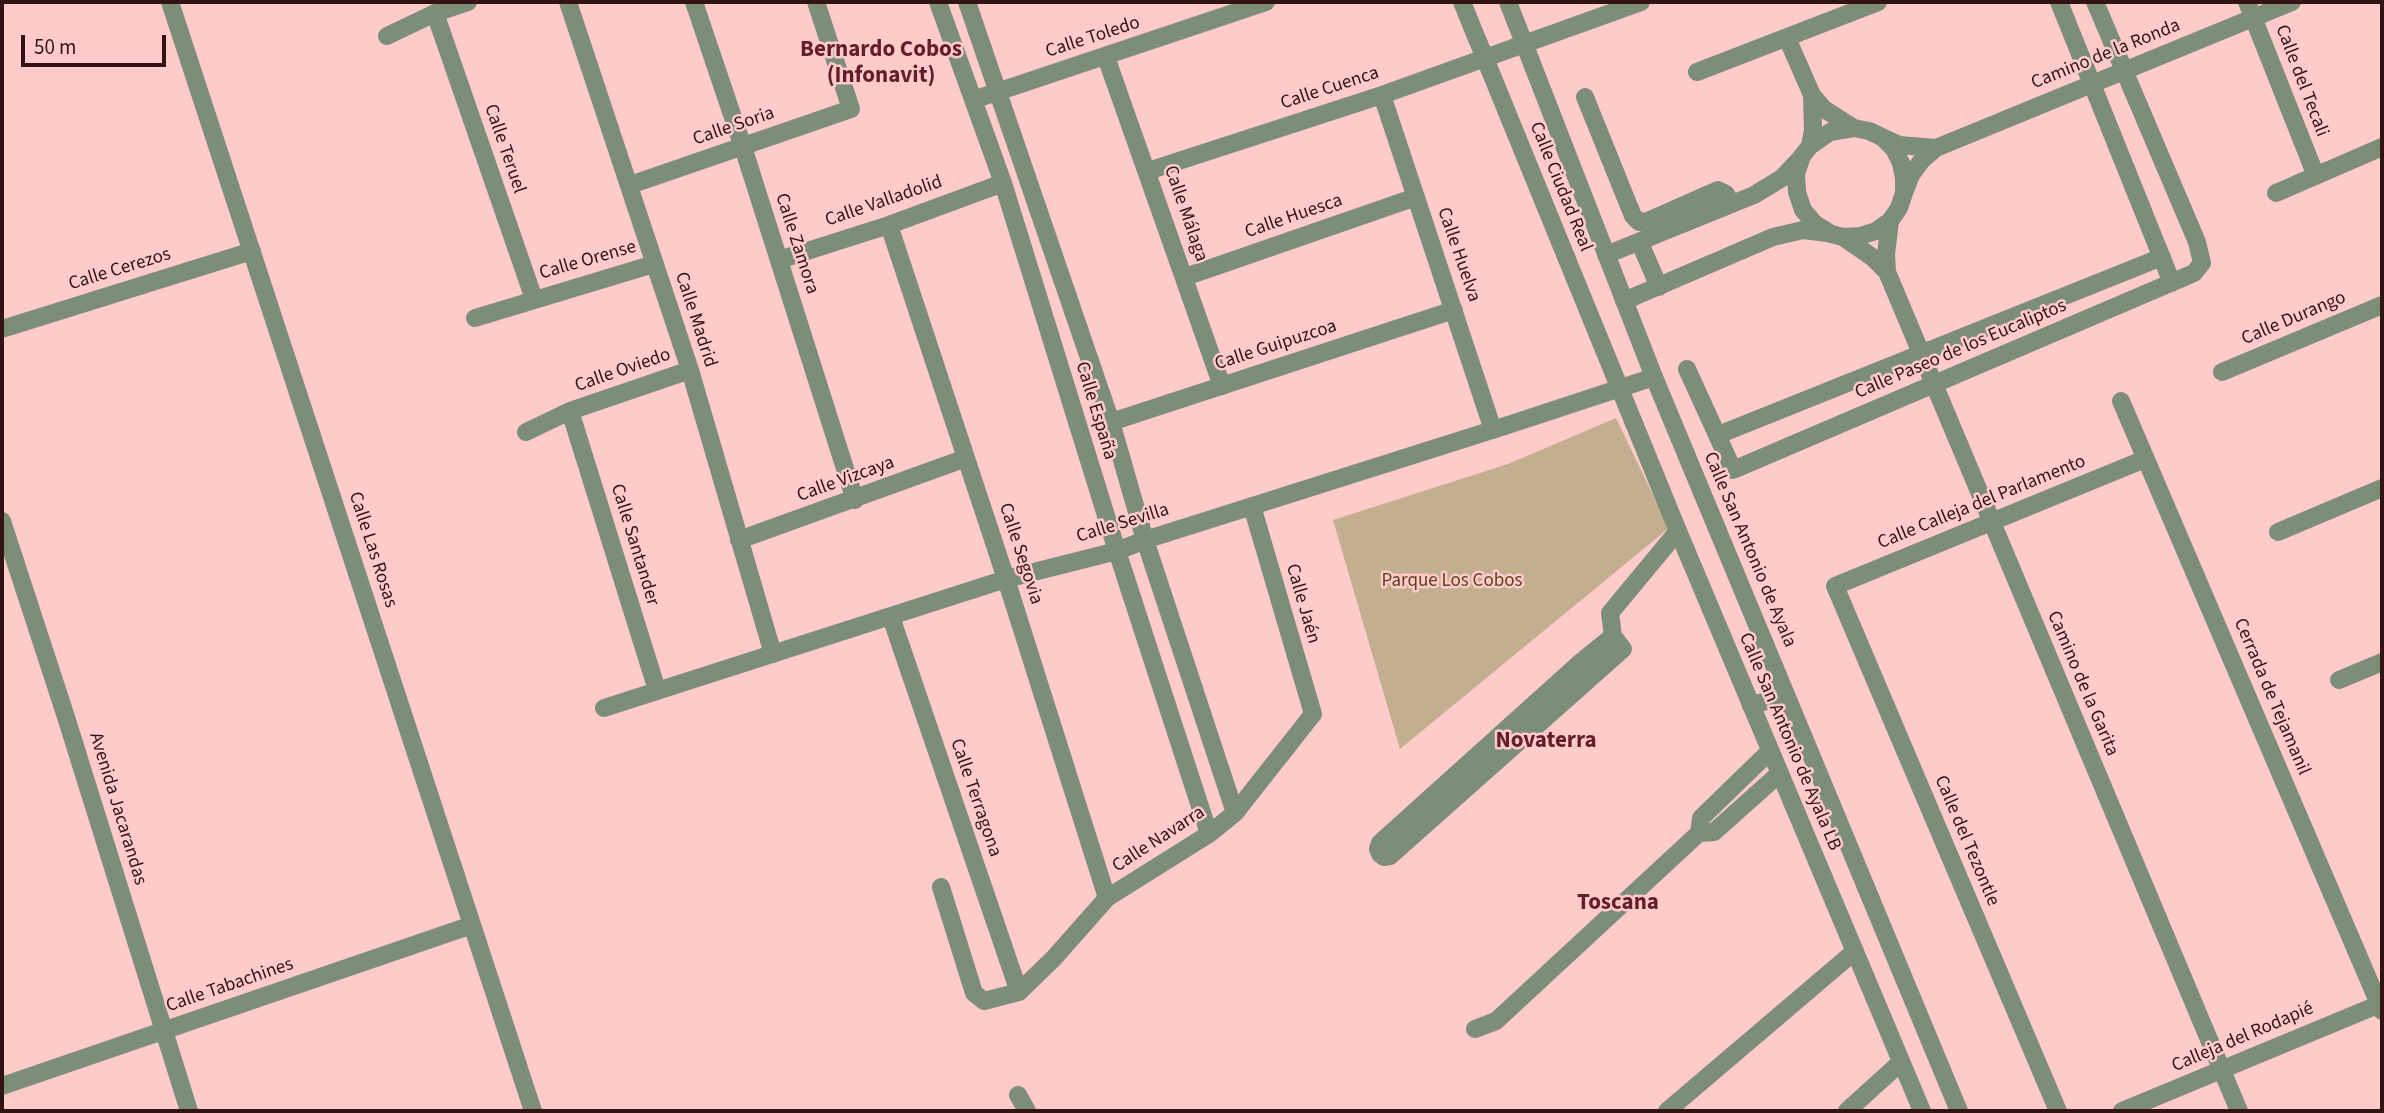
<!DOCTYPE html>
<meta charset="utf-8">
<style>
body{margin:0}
#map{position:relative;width:2384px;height:1113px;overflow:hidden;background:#fecaca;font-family:"Source Sans 3",sans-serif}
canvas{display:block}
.frame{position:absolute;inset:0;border:4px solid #321415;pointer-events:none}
.scale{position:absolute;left:21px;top:35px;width:145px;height:32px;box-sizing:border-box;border:4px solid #321415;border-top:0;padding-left:9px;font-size:21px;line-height:24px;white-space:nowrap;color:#321415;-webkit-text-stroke:5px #fecaca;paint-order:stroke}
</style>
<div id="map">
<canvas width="2384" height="1113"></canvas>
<div class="frame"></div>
<div class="scale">50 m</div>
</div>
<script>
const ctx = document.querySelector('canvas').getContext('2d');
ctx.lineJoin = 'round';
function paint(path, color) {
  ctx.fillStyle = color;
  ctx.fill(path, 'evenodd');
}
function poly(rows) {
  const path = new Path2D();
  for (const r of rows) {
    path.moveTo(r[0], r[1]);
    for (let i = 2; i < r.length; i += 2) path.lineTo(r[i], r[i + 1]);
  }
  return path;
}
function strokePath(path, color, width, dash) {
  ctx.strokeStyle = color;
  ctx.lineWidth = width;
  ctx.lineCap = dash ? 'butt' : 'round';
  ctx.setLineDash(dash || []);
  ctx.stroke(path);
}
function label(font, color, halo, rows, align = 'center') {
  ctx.font = font + ' "Source Sans 3",sans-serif';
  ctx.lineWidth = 5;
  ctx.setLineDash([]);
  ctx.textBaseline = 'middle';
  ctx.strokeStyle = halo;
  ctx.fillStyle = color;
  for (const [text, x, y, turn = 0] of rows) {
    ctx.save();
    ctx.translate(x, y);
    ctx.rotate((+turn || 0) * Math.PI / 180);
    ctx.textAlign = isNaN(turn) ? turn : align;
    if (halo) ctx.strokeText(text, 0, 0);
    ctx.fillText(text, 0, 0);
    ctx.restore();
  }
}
paint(poly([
 [1616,418,1669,528,1400,749,1333,520,1508,464]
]), '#c3af8f');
strokePath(poly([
 [170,2,533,1111],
 [568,2,690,370,773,654],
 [694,2,743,147,855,500],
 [938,2,1003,183,1117,551,1209,834],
 [967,2,1111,422,1145,540,1235,813],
 [1462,2,1678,531,1922,1111],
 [1508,2,1654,377,1959,1111],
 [2059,2,2172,283],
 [2247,2,2316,176],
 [435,13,534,299],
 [387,36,435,13,468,2],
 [1787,38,1812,95,1824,109,1854,128],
 [1106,57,1222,386],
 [1697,72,1878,2],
 [1382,95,1493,430],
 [1585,97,1633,216,1639,222,1648,221,1718,190,1726,194,1731,204],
 [973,100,1266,2],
 [1883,138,1894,149,1901,163,1904,178,1904,193,1899,208,1890,221,1876,231,1860,236,1843,237,1831,234,1815,224,1803,210,1797,192,1796,174,1802,156,1810,146,1830,132,1854,128,1869,131,1899,145,1936,148],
 [1810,146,1813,130,1812,95],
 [1148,171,1382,95,1641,2],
 [630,185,851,109,816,2],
 [1904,193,1911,175,1922,160,1936,148,2292,2],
 [2276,193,2382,147],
 [1890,221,1886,254,1887,272,2239,1111],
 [889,225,1006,579,1107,898],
 [1843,237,1872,257,1887,272],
 [1640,243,1659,287],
 [1606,255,1754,195,1782,178,1800,159],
 [779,260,889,225,1003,183],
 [1185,277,1416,197],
 [1624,301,1773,237,1803,230,1828,233],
 [475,318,654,264],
 [2,329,252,251],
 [1687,369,1733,470,2194,273,2202,263,2197,242,2095,2],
 [2222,372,2382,305],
 [2121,401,2382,1011],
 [570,411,657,690],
 [1111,422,1454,310],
 [526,432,570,411,690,370],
 [1718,435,2162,257],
 [2,521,66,717,189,1111],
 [2278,532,2382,488],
 [739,540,966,458],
 [891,617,1019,992],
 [1613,636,1581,662,1380,843,1378,849,1380,854,1384,857,1390,856,1623,649,1613,636,1610,613,1678,531],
 [2339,680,2382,662],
 [1751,706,1786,694],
 [604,708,1006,579,1117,551,1145,540,1505,426,1654,377],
 [1699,833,1701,818,1770,751],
 [941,887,974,993,984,1001,1019,992,1054,958,1107,898,1209,834,1235,813,1313,714,1252,506],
 [1475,1029,1496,1021,1699,833,1714,832,1780,773],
 [2,1086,472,925],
 [1018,1095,1027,1111],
 [1667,1111,1855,951],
 [1847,1111,1901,1062],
 [2058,1111,1835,586,2145,459],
 [2122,1111,2380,1004]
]), '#7c8d78', 18);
label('19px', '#321415', '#fecaca', [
 ["Calle Toledo",1093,38,-18],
 ["Camino de la Ronda",2106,55,-22],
 ["Calle del Tecali",2301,81,69],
 ["Calle Cuenca",1330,89,-18],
 ["Calle Soria",734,127,-19],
 ["Calle Teruel",504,149,71],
 ["Calle Ciudad Real",1560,187,68],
 ["Calle Valladolid",884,202,-19],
 ["Calle Málaga",1185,214,71],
 ["Calle Huesca",1294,217,-19],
 ["Calle Zamora",796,244,72],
 ["Calle Huelva",1458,255,71],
 ["Calle Orense",588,261,-16],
 ["Calle Cerezos",120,270,-17],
 ["Calle Durango",2294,319,-23],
 ["Calle Madrid",695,320,72],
 ["Calle Guipuzcoa",1276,346,-18],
 ["Calle Paseo de los Eucaliptos",1961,350,-23],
 ["Calle Oviedo",623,371,-19],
 ["Calle España",1095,411,73],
 ["Calle Vizcaya",846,480,-20],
 ["Calle Calleja del Parlamento",1982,503,-22],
 ["Calle Sevilla",1123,524,-17],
 ["Calle Santander",634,545,73],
 ["Calle Las Rosas",372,550,72],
 ["Calle San Antonio de Ayala",1749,550,67],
 ["Calle Segovia",1020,554,72],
 ["Calle Jaén",1302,604,74],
 ["Camino de la Garita",2082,684,67],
 ["Cerrada de Tejamanil",2271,697,67],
 ["Calle San Antonio de Ayala LB",1789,742,67],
 ["Calle Terragona",975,798,71],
 ["Avenida Jacarandas",117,809,73],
 ["Calle Navarra",1159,840,-33],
 ["Calle del Tezontle",1966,841,67],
 ["Calle Tabachines",230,986,-19],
 ["Calleja del Rodapié",2243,1038,-23]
]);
label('19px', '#5d451b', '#fecaca', [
 ["Parque Los Cobos",1452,582]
]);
label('bold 23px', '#631f25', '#fecaca', [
 ["Bernardo Cobos",881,51],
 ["(Infonavit)",881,77],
 ["Novaterra",1546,742],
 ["Toscana",1618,904]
]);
</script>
